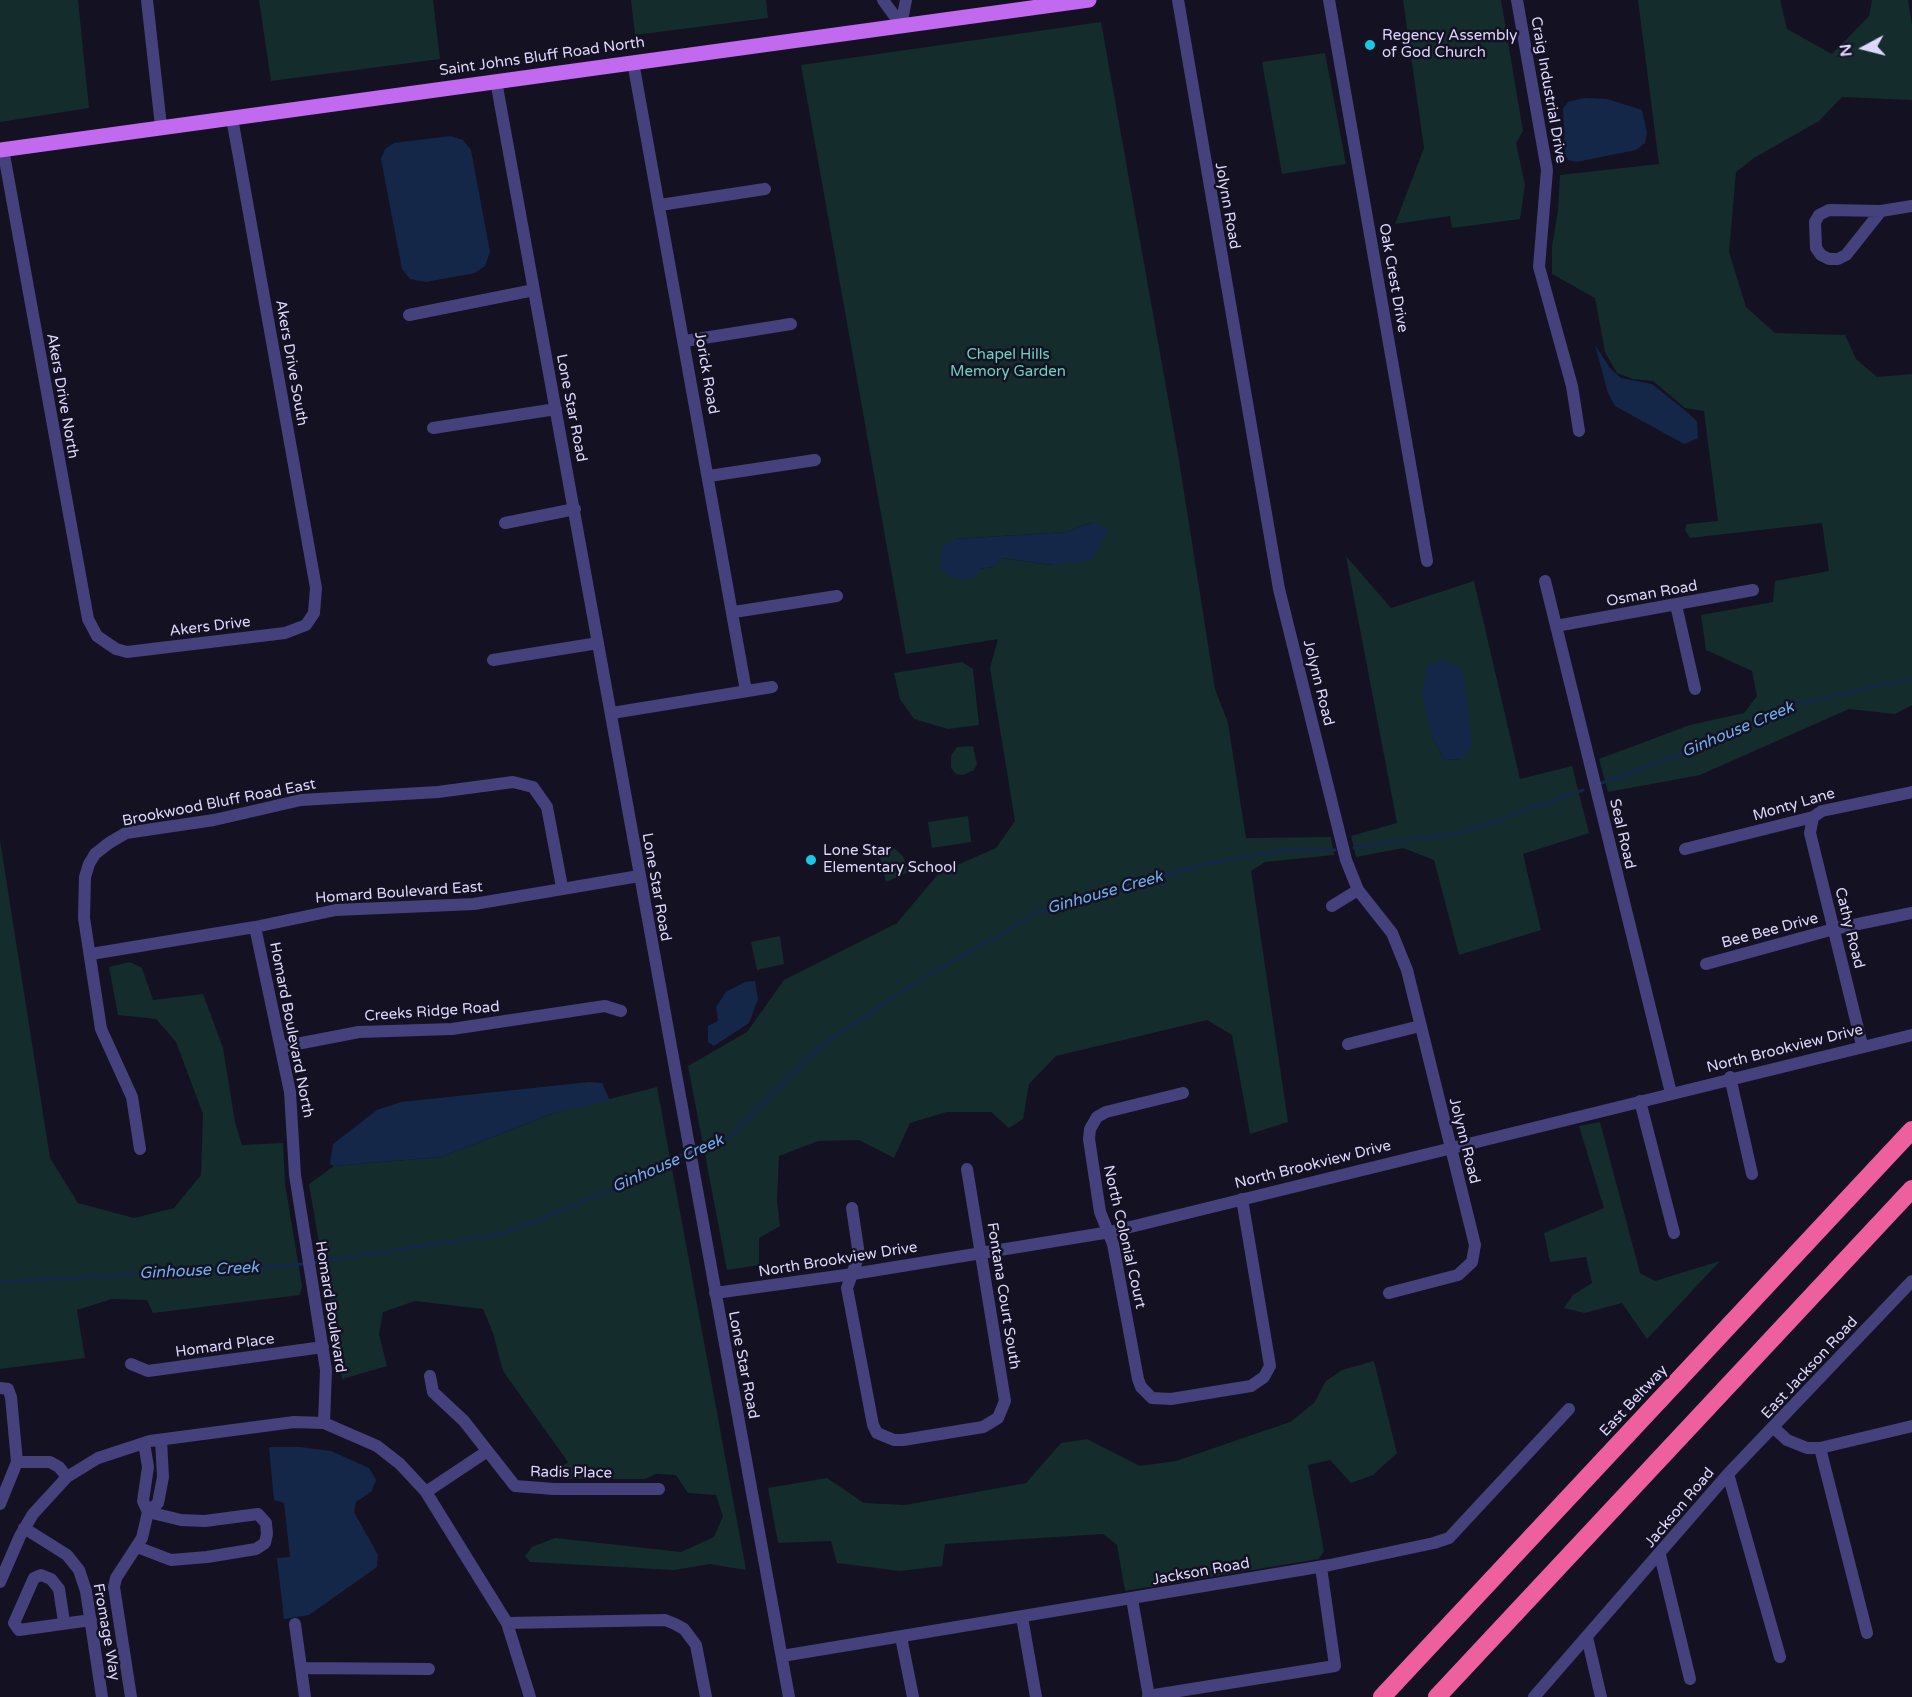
<!DOCTYPE html>
<style>
body{margin:0}
#map{position:relative;width:1912px;height:1697px;overflow:hidden;background:#141123;font-family:"Varela Round",sans-serif}
canvas{display:block}
.north{position:absolute;left:1834px;top:18px;width:60px;height:60px;-webkit-text-stroke:4px #141123;paint-order:stroke;rotate:263deg;font-size:16px;font-weight:700;line-height:24px;text-align:center;color:#dcd7fb}
.north::after{content:'';display:block;margin:auto;width:21px;height:27px;background:#dcd7fb;clip-path:polygon(50% 0,100% 100%,50% 72%,0 100%)}
</style>
<div id="map">
<canvas width="1912" height="1697"></canvas>
<div class="north">N</div>
</div>
<script>
const ctx = document.querySelector('canvas').getContext('2d');
ctx.lineJoin = 'round';
function paint(path, color) {
  ctx.fillStyle = color;
  ctx.fill(path, 'evenodd');
}
function poly(rows) {
  const path = new Path2D();
  for (const r of rows) {
    path.moveTo(r[0], r[1]);
    for (let i = 2; i < r.length; i += 2) path.lineTo(r[i], r[i + 1]);
  }
  return path;
}
function strokePath(path, color, width, dash) {
  ctx.strokeStyle = color;
  ctx.lineWidth = width;
  ctx.lineCap = dash ? 'butt' : 'round';
  ctx.setLineDash(dash || []);
  ctx.stroke(path);
}
function label(font, color, halo, rows, align = 'center') {
  ctx.font = font + ' "Varela Round",sans-serif';
  ctx.lineWidth = 5;
  ctx.setLineDash([]);
  ctx.textBaseline = 'middle';
  ctx.strokeStyle = halo;
  ctx.fillStyle = color;
  for (const [text, x, y, turn = 0] of rows) {
    ctx.save();
    ctx.translate(x, y);
    ctx.rotate((+turn || 0) * Math.PI / 180);
    ctx.textAlign = isNaN(turn) ? turn : align;
    if (halo) ctx.strokeText(text, 0, 0);
    ctx.fillText(text, 0, 0);
    ctx.restore();
  }
}
paint(poly([
 [0,0,78,0,89,108,0,122],
 [259,0,433,0,440,59,271,81],
 [631,0,766,0,768,18,635,35],
 [1403,0,1501,0,1523,131,1516,143,1525,185,1520,219,1452,228,1450,216,1395,224,1424,148],
 [1638,0,1780,0,1787,29,1832,54,1869,16,1872,0,1908,0,1912,25,1912,100,1842,97,1819,121,1754,158,1736,172,1729,252,1746,307,1775,333,1845,335,1856,359,1877,377,1912,374,1912,705,1895,714,1849,709,1700,775,1608,792,1599,759,1690,725,1744,713,1757,696,1752,671,1706,650,1701,615,1773,602,1775,581,1829,571,1822,523,1690,538,1685,530,1687,524,1718,521,1704,411,1685,408,1653,381,1633,379,1617,373,1605,352,1595,298,1552,274,1552,247,1558,211,1560,175,1659,164],
 [1101,22,1178,454,1215,689,1228,723,1246,838,1331,837,1334,855,1265,862,1251,871,1288,1122,1250,1134,1232,1035,1207,1020,1056,1056,1029,1084,1023,1119,1009,1128,991,1112,947,1112,910,1123,894,1158,859,1140,818,1141,779,1156,777,1201,780,1226,759,1238,759,1265,727,1270,688,1066,747,1032,784,980,897,923,939,873,996,848,1015,821,990,668,998,639,906,654,801,65],
 [1093,522,1052,565,1002,558,992,567,980,569,955,539,1067,532],
 [1325,53,1346,164,1282,174,1262,62],
 [1346,556,1391,608,1474,581,1520,779,1572,766,1589,833,1523,854,1541,930,1459,955,1434,860,1403,848,1356,857,1351,836,1397,823],
 [1433,739,1460,759,1445,760],
 [962,662,973,669,979,725,948,729,914,719,900,699,894,673],
 [973,746,977,764,974,770,963,775,956,774,951,768,951,756,957,747],
 [968,816,971,842,932,848,928,822],
 [0,840,50,1158,78,1203,134,1218,174,1208,201,1175,203,1114,176,1042,156,1019,118,1015,109,967,130,962,142,968,153,1000,203,994,223,1048,235,1122,242,1145,283,1143,285,1184,302,1286,300,1295,153,1313,147,1300,112,1299,77,1310,85,1358,0,1369],
 [894,848,903,856,909,872,886,882,879,853,884,849],
 [780,936,784,964,757,970,751,942],
 [657,1087,746,1570,710,1564,674,1570,530,1562,525,1556,532,1547,555,1538,681,1552,714,1537,723,1516,716,1495,688,1493,676,1475,656,1474,645,1479,555,1479,551,1476,568,1462,503,1371,493,1333,483,1309,415,1301,383,1312,379,1334,387,1366,342,1379,309,1184,334,1166,441,1157,554,1113],
 [1600,1122,1640,1273,1655,1281,1720,1261,1647,1339,1622,1303,1585,1313,1564,1308,1573,1295,1592,1283,1586,1257,1550,1262,1544,1233,1604,1208,1579,1126],
 [1374,1361,1397,1453,1373,1475,1351,1483,1330,1460,1308,1465,1324,1551,1319,1559,1125,1591,1117,1545,1103,1534,945,1544,942,1566,900,1571,837,1563,831,1541,778,1543,768,1488,827,1478,864,1503,905,1505,1026,1483,1061,1443,1087,1439,1140,1466,1176,1461,1290,1422,1314,1403,1326,1381,1342,1370]
]), '#142c2c');
paint(poly([
 [1585,98,1607,99,1642,110,1647,133,1645,143,1636,150,1576,162,1568,160,1565,154,1563,108,1568,102],
 [450,136,463,140,471,150,490,252,485,266,475,273,426,282,410,279,402,269,381,159,385,149,394,143],
 [1595,345,1610,368,1621,378,1652,384,1687,412,1697,421,1698,438,1684,444,1615,406,1608,393],
 [1093,522,1109,530,1091,560,1052,565,1003,558,992,567,980,569,976,577,955,579,941,569,942,547,955,539,1067,532],
 [1443,660,1463,670,1472,747,1460,759,1445,760,1433,739,1422,694,1427,666],
 [755,981,758,999,749,1023,714,1046,708,1042,708,1026,718,1021,716,1007,726,992,745,982],
 [589,1082,602,1083,610,1101,554,1113,441,1157,334,1166,330,1164,333,1144,377,1110,401,1102],
 [300,1447,331,1451,369,1468,376,1480,372,1491,356,1502,354,1512,378,1555,377,1567,309,1615,284,1619,277,1558,290,1557,284,1503,274,1500,269,1447]
]), '#152748');
strokePath(poly([
 [1602,783,1715,742,1794,704,1912,679],
 [1354,848,1464,832,1583,790],
 [694,1151,724,1142,816,1050,910,986,1039,912,1200,865,1279,851,1335,850],
 [312,1263,506,1233,606,1192,673,1158,688,1153],
 [0,1282,305,1264]
]), '#152748', 3);
strokePath(poly([
 [147,0,161,126],
 [883,0,901,25],
 [1178,0,1279,589,1346,860,1358,890,1392,933,1407,970,1475,1245,1472,1262,1458,1275,1389,1293],
 [1329,0,1427,561],
 [1517,0,1547,170,1539,267,1572,386,1579,431],
 [901,25,906,0],
 [633,62,746,691],
 [496,81,789,1697],
 [3,149,88,619,97,636,116,649,127,652,285,633,306,625,314,613,316,588,232,118],
 [660,205,765,189],
 [1881,211,1846,255,1838,259,1829,259,1821,255,1816,248,1815,222,1819,215,1829,210,1881,211,1912,206],
 [409,315,534,290],
 [685,341,791,324],
 [433,428,556,409],
 [709,476,815,460],
 [505,523,575,509],
 [1545,581,1671,1093],
 [1676,605,1695,689],
 [734,612,837,596],
 [1556,626,1753,590],
 [493,660,598,643],
 [612,713,772,687],
 [1813,817,1810,833,1862,1045],
 [1685,849,1813,817,1822,811,1912,792],
 [1332,906,1358,890],
 [255,927,290,1092,295,1175,326,1370,324,1423],
 [91,954,255,927,336,910,474,904,639,876],
 [1706,964,1834,929,1912,913],
 [1348,1044,1420,1026],
 [281,1047,359,1032,452,1029,605,1006,621,1011],
 [1730,1077,1752,1174],
 [1183,1093,1106,1112,1097,1117,1090,1129,1089,1139,1100,1212,1113,1244,1138,1379,1141,1387,1152,1398,1171,1399,1251,1386,1264,1377,1270,1366,1242,1199],
 [1640,1101,1674,1233],
 [140,1149,132,1097,101,1029,84,918,85,877,89,864,95,854,109,843,126,833,214,820,301,800,438,792,513,782,533,787,547,807,562,887],
 [852,1208,859,1255,847,1288,873,1425,877,1433,894,1440,903,1440,983,1427,998,1418,1005,1401,967,1169],
 [715,1293,853,1274,1110,1232,1912,1035],
 [131,1364,148,1371,323,1347],
 [430,1376,433,1392,464,1421,515,1486,554,1489,659,1489],
 [0,1388,8,1389,11,1397,17,1462,0,1504],
 [1774,1428,1787,1440,1807,1448,1820,1448,1912,1426],
 [1820,1448,1867,1633],
 [17,1462,50,1462,59,1467,67,1477],
 [1728,1474,1780,1657],
 [426,1492,486,1452],
 [148,1512,158,1503,163,1477,161,1440],
 [24,1528,67,1555,79,1570,86,1591,102,1697],
 [137,1547,171,1560,207,1557,256,1549,265,1543,267,1534,266,1523,258,1514,205,1521,181,1520,148,1512],
 [1660,1555,1690,1679],
 [0,1582,20,1536,33,1514,67,1477,98,1458,150,1441,294,1422,324,1423,377,1446,400,1464,426,1492,507,1623,530,1697],
 [1132,1599,1149,1697],
 [1022,1617,1036,1697],
 [64,1622,59,1589,51,1579,41,1575,34,1578,14,1623,19,1630,91,1620],
 [507,1623,665,1620,675,1624,684,1629,696,1645,706,1697],
 [295,1624,305,1697],
 [901,1637,913,1697],
 [1587,1637,1601,1697],
 [782,1656,1330,1565,1434,1543,1449,1538,1569,1409],
 [301,1668,429,1669],
 [1148,1696,1335,1666,1321,1567],
 [131,1697,114,1587,116,1578,142,1538,148,1512,143,1501,148,1467,144,1443],
 [1534,1697,1728,1474,1912,1281]
]), '#45417c', 12);
strokePath(poly([
 [0,150,1089,0]
]), '#c169ef', 15);
strokePath(poly([
 [1382,1697,1912,1130],
 [1437,1697,1912,1189]
]), '#ee5f9e', 18);
for (const [x, y, r, color] of [
 [1370,45,6,"#19c9e4"],
 [811,860,6,"#19c9e4"]
]) {
  const dot = new Path2D();
  dot.arc(x, y, r, 0, 2 * Math.PI);
  ctx.fillStyle = color;
  ctx.fill(dot);
  strokePath(dot, '#141123', 2);
}
label('15px', '#dcd7fb', '#141123', [
 ["Regency Assembly",1382,36],
 ["of God Church",1382,53],
 ["Lone Star",823,851],
 ["Elementary School",823,868]
], 'left');
label('15px', '#dcd7fb', '#141123', [
 ["Saint Johns Bluff Road North",542,57,-8],
 ["Craig Industrial Drive",1548,90,80],
 ["Jolynn Road",1227,206,80],
 ["Oak Crest Drive",1393,278,80],
 ["Akers Drive South",291,363,80],
 ["Jorick Road",706,373,80],
 ["Akers Drive North",62,396,80],
 ["Lone Star Road",571,408,79],
 ["Osman Road",1652,594,-10],
 ["Akers Drive",210,627,-7],
 ["Jolynn Road",1318,683,76],
 ["Brookwood Bluff Road East",219,803,-11],
 ["Monty Lane",1794,805,-16],
 ["Seal Road",1622,834,77],
 ["Lone Star Road",656,887,80],
 ["Homard Boulevard East",399,893,-4],
 ["Cathy Road",1849,928,76],
 ["Bee Bee Drive",1770,931,-15],
 ["Creeks Ridge Road",432,1012,-4],
 ["Homard Boulevard North",291,1030,79],
 ["North Brookview Drive",1785,1049,-14],
 ["Jolynn Road",1464,1141,76],
 ["North Brookview Drive",1313,1165,-14],
 ["North Colonial Court",1124,1237,77],
 ["North Brookview Drive",838,1260,-9],
 ["Fontana Court South",1003,1296,81],
 ["Homard Boulevard",330,1307,81],
 ["Homard Place",225,1346,-8],
 ["Lone Star Road",743,1365,79],
 ["East Jackson Road",1810,1368,-47],
 ["East Beltway",1634,1401,-47],
 ["Radis Place",571,1473,1],
 ["Jackson Road",1680,1508,-50],
 ["Jackson Road",1201,1572,-10],
 ["Fromage Way",106,1632,80]
]);
label('15px', '#6ad3bc', '#141123', [
 ["Chapel Hills",1008,355],
 ["Memory Garden",1008,372]
]);
label('italic 16px', '#70b0ef', '#141123', [
 ["Ginhouse Creek",1738,730,-23],
 ["Ginhouse Creek",1105,893,-16],
 ["Ginhouse Creek",668,1164,-24],
 ["Ginhouse Creek",199,1271,-3]
]);
</script>
